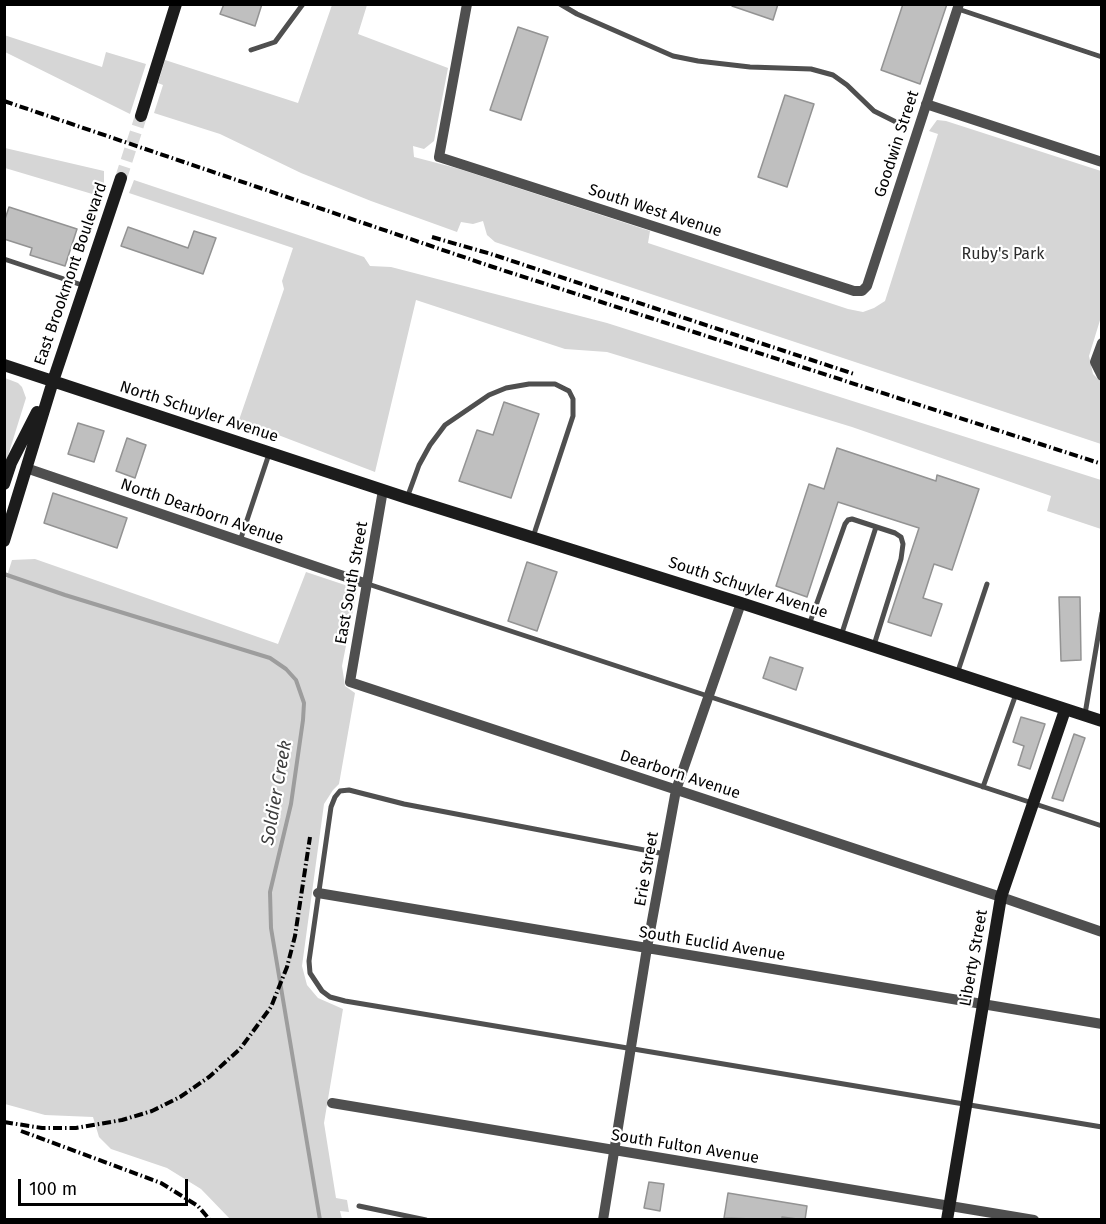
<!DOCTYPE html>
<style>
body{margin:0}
#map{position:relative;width:1106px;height:1224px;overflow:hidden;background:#fff;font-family:"Fira Sans",sans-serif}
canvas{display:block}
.frame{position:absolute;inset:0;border:6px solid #000;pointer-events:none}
.scale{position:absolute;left:18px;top:1179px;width:170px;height:27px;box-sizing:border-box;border:3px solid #000;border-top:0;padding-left:8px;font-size:18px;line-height:21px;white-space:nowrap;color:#000;-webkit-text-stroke:4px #fff;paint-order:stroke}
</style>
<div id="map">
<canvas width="1106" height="1224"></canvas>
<div class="frame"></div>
<div class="scale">100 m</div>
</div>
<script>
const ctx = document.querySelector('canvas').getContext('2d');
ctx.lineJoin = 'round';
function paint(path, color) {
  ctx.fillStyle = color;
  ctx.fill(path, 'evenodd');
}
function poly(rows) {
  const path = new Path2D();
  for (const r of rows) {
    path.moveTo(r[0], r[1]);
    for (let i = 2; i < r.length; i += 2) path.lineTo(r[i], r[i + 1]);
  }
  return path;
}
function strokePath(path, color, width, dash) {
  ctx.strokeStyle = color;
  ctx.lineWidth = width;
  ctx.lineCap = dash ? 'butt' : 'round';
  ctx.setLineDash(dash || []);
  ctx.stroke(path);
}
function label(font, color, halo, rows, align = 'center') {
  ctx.font = font + ' "Fira Sans",sans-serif';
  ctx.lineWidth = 4.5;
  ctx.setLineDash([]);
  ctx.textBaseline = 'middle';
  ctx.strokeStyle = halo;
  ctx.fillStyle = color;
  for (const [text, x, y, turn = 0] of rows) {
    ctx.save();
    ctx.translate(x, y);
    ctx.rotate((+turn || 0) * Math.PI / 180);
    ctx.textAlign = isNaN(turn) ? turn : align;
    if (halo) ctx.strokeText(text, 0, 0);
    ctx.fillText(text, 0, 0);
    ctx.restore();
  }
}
paint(poly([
 [332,5,367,5,358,34,448,68,434,141,424,149,413,146,414,157,456,168,650,231,648,243,848,309,863,312,874,308,885,301,938,134,929,131,937,120,946,121,1101,171,1101,317,1089,356,1093,374,1101,382,1101,444,495,242,487,235,483,221,473,224,461,222,457,232,371,201,301,173,220,134,154,113,163,85,158,83,165,60,298,103],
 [4,35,102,67,106,52,146,64,130,114,5,52],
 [5,148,104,171,104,183,99,196,5,168],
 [134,180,364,257,370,266,391,267,607,323,1101,480,1101,529,1047,511,1051,496,852,427,607,352,565,349,416,300,375,472,239,420,284,289,282,281,293,248,129,193],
 [5,378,18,383,22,387,26,398,6,462],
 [35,559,278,644,306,572,357,589,342,666,345,686,355,693,339,784,333,790,324,804,302,966,307,985,318,998,343,1009,324,1123,336,1198,347,1200,349,1212,340,1211,342,1219,230,1219,201,1189,167,1168,111,1149,99,1137,93,1117,45,1115,5,1104,4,585,12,560]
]), '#d6d6d6');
strokePath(poly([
 [4,574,65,595,270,658,286,669,296,680,304,703,303,720,291,804,270,892,271,928,320,1220]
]), '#9d9d9d', 4);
const building = poly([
 [224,4,262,4,255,26,220,14,224,4],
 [733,4,778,4,773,20,732,6,733,4],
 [903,4,947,4,920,84,881,70,903,4],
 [518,27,548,37,521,120,490,110,518,27],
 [785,95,814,104,787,187,758,177,785,95],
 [9,207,77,229,65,266,30,255,32,248,4,239,4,222,9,207],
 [128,227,188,248,194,231,216,238,203,274,121,246,128,227],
 [504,402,539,414,511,498,459,481,477,430,493,435,504,402],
 [78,423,104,431,94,462,68,454,78,423],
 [127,438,146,445,135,478,116,471,127,438],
 [837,448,936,481,937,475,979,489,952,570,934,564,923,598,942,604,931,636,888,622,919,528,838,502,807,597,776,586,809,484,824,489,837,448],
 [53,493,127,518,117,548,44,523,53,493],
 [527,562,557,572,537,631,508,621,527,562],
 [1059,597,1080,597,1081,660,1061,661,1059,597],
 [770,657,803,668,796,690,763,678,770,657],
 [1021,717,1045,724,1030,769,1018,765,1024,746,1013,742,1021,717],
 [1074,734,1085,738,1063,801,1052,798,1074,734],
 [649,1182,664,1184,660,1211,644,1208,649,1182],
 [728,1193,807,1206,805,1220,782,1217,782,1220,724,1218,728,1193]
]);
paint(building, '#bfbfbf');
strokePath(building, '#939393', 1.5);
strokePath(poly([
 [121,178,141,116]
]), '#d9d9d9', 12, [12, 6]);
strokePath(poly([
 [560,4,577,14,673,56,698,61,750,67,811,69,833,75,847,85,874,111,900,124],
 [958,9,1102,57],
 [251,50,275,42,303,4],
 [4,259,85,286],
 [407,498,419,465,430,445,445,425,489,395,506,388,529,384,555,384,569,391,573,399,573,416,533,537],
 [240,541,269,454],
 [368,584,1102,826],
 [809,625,845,524,848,520,852,519,895,533,901,537,903,544,901,559,874,645],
 [841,636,876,527],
 [957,674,987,584],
 [1085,714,1102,613],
 [983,787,1016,694],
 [665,854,404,804,349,790,340,791,335,797,331,807,309,961,310,973,322,991,330,997,345,1001,1102,1127],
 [359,1206,426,1220]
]), '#4f4f4f', 5);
strokePath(poly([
 [467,4,439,157,854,291,862,291,867,286,959,4],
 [926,104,1102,162],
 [1102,343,1095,362,1102,376],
 [26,468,367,584],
 [383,490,350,682,1001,897,1102,932],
 [318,893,1102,1024],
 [332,1103,1034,1220],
 [603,1220,647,948,676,790,741,603]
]), '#4f4f4f', 10);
strokePath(poly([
 [141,116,176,4],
 [4,365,407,498,741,603,1102,721],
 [4,484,11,463,37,412],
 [4,541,53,381,121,178],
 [947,1220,1001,897,1065,710]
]), '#1c1c1c', 12);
strokePath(poly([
 [4,101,490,266,1102,464],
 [432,237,491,254,854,374],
 [4,1122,42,1128,76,1128,122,1120,152,1111,180,1097,209,1077,240,1049,271,1007,287,967,295,936,310,837],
 [21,1131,161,1183,198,1206,210,1220]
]), '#000', 4, [9, 3, 1.5, 3]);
label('16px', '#000', '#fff', [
 ["Goodwin Street",897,144,-72],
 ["South West Avenue",655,211,18],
 ["East Brookmont Boulevard",71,274,-71],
 ["North Schuyler Avenue",199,412,18],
 ["North Dearborn Avenue",202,512,19],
 ["East South Street",352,583,-80],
 ["South Schuyler Avenue",748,588,18],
 ["Dearborn Avenue",680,775,18],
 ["Erie Street",647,869,-80],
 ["South Euclid Avenue",712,944,9],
 ["Liberty Street",974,958,-80],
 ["South Fulton Avenue",685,1147,9]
]);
label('16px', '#2d2d2d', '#fff', [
 ["Ruby's Park",1003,255]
]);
label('italic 18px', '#3e3e3e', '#fff', [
 ["Soldier Creek",277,793,-80]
]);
</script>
